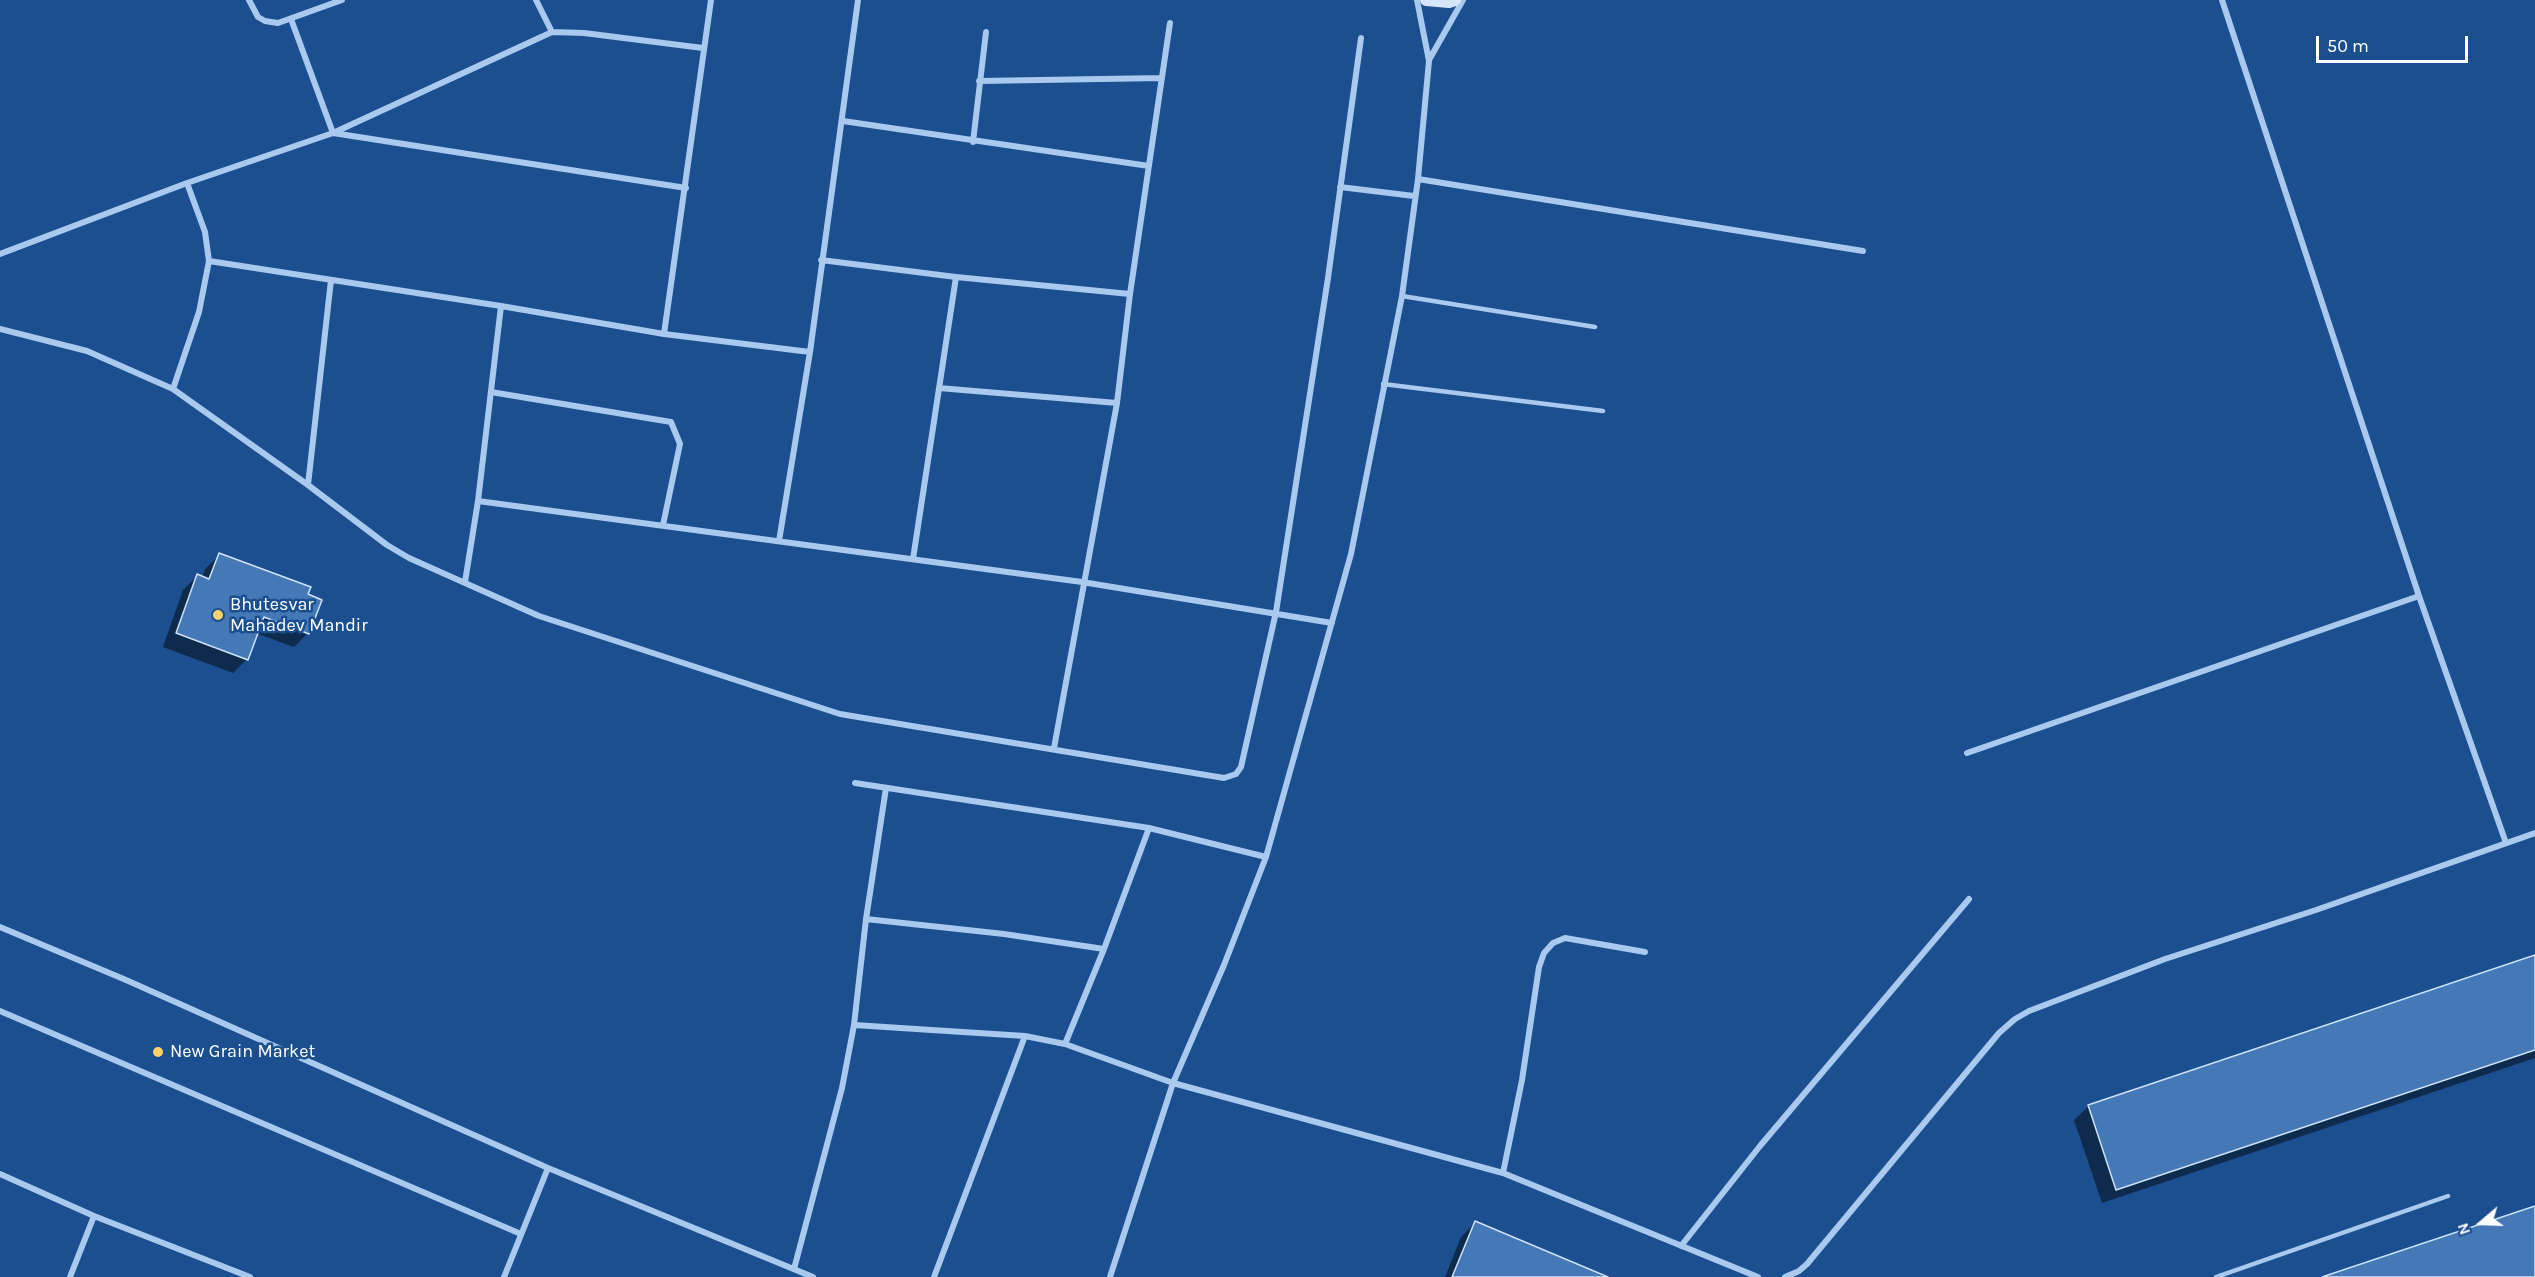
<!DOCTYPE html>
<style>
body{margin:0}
#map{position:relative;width:2535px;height:1277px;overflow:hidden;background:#1b4f8f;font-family:Karla,sans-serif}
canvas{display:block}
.north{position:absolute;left:2451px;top:1193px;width:60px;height:60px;-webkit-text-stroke:4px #1b4f8f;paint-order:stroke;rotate:251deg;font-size:16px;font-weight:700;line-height:24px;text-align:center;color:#fff}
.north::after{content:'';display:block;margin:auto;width:21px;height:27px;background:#fff;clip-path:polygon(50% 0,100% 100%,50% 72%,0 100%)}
.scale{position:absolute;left:2316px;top:36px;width:152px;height:27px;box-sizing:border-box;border:3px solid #fff;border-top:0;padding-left:8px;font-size:18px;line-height:21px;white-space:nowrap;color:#fff;-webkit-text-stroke:4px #1b4f8f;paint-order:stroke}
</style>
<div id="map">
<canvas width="2535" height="1277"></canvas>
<div class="north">N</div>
<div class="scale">50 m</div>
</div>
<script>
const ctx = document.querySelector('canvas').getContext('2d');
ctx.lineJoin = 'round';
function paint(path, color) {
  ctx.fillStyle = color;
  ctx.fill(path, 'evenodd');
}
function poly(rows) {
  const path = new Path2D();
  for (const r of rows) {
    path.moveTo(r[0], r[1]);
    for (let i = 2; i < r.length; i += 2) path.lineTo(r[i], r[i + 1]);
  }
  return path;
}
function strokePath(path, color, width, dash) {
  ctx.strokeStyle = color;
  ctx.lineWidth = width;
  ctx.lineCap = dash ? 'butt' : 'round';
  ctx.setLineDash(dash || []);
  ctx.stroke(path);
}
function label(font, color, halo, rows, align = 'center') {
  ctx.font = font + ' Karla,sans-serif';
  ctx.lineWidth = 5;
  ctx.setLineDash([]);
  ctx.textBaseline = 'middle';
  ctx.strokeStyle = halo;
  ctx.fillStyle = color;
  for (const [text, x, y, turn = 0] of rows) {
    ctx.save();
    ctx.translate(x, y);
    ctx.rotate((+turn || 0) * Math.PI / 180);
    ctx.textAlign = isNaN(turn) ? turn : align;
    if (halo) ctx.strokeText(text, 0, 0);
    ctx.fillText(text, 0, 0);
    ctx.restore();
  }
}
paint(poly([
 [220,555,306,595,308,633,294,647,256,633,247,659,233,673,163,647,183,590,197,576,202,578,205,569],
 [2535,957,2535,1058,2102,1203,2074,1120,2089,1106],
 [1475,1223,1604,1277,1445,1277,1461,1237]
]), '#0007');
const building = poly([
 [219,553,311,587,308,594,322,600,309,634,264,617,248,660,176,633,197,574,209,579,219,553],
 [2535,955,2535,1050,2116,1190,2088,1105,2535,955],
 [2535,1206,2535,1277,2322,1277,2535,1206],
 [1475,1221,1608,1277,1452,1277,1475,1221]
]);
paint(building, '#4478b7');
strokePath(building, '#cfe3fa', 1.5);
strokePath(poly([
 [1402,296,1595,327],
 [1383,384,1603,411],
 [2216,1277,2448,1196]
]), '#a9c9ee', 4.5);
strokePath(poly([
 [249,0,258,17,265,21,278,23,342,0],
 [536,0,552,32],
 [2222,0,2419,596,2506,843],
 [291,19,333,133,686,188],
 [1429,60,1463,0],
 [979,81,1162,78],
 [843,121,1149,166],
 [973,142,986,32],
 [1418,179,1863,251],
 [1340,187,1414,196],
 [0,254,187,183,333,133,552,32,584,33,703,48],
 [821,260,956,277,1130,294],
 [209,261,501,306,664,334,810,352],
 [0,329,87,351,173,389,308,485,387,545,409,558,539,616,840,714,1224,778,1236,774,1241,767,1276,612,1328,278,1361,38],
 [664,334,711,0],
 [939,388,1117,403],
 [173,389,199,312,209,261,205,232,187,183],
 [491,392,671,422,680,444,663,525],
 [308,485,331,280],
 [478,501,1082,582,1332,623],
 [779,541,810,352,858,0],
 [913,559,956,277],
 [465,582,478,501,501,306],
 [1054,748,1117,403,1130,294,1170,23],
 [1967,753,2419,596],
 [855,783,1149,828,1266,857],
 [866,919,1004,934,1104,949],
 [0,927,126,980,548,1168,813,1277],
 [0,1011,521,1234],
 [854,1025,1025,1036,1065,1044,1173,1083,1503,1173,1758,1277],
 [1065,1044,1104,949,1149,828],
 [1503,1173,1522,1080,1539,967,1544,953,1553,943,1565,938,1645,952],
 [0,1174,94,1216,250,1277],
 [1681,1246,1760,1146,1969,899],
 [794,1269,842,1088,854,1025,866,919,886,788],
 [70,1277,94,1216],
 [504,1277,548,1168],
 [934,1277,1025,1036],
 [1110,1277,1173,1083,1224,965,1266,857,1351,554,1402,296,1418,179,1429,61,1417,0],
 [1785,1277,1799,1271,1807,1264,1999,1033,2015,1019,2029,1011,2165,959,2316,910,2535,833]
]), '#a9c9ee', 6);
strokePath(poly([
 [1426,0,1449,2,1455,0]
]), '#d6e6fa', 12);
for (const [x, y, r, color] of [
 [218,615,6,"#ffd166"],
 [158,1052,6,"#ffd166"]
]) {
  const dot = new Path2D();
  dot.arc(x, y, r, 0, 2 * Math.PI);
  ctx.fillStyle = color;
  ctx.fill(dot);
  strokePath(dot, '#1b4f8f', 2);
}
label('18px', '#fff', '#1b4f8f', [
 ["Bhutesvar",230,605],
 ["Mahadev Mandir",230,626],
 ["New Grain Market",170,1052]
], 'left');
</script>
